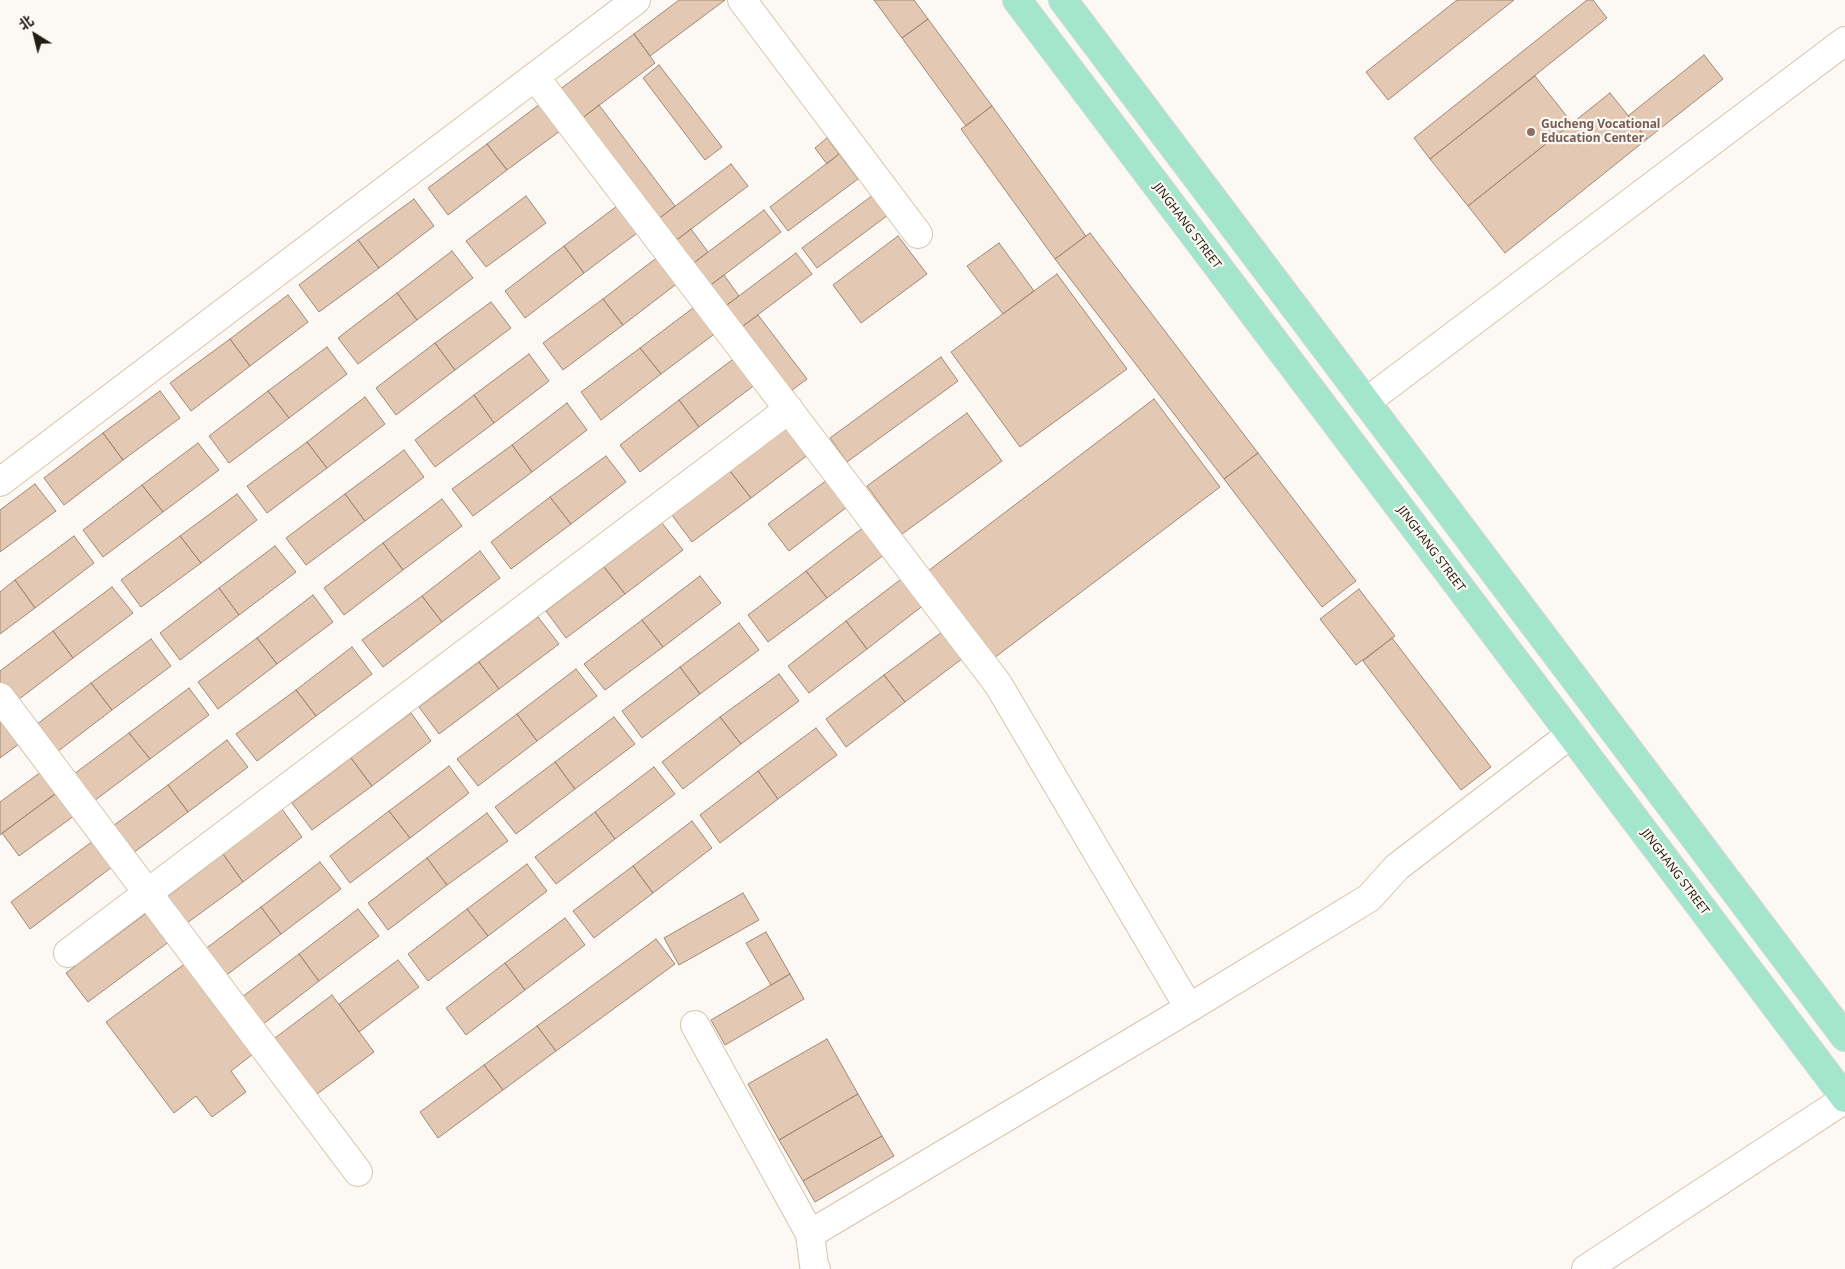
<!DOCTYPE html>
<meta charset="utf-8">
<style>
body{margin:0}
#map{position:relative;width:1845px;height:1269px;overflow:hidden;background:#fcf8f3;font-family:"Noto Sans","Noto Sans SC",sans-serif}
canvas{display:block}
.north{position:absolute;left:10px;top:10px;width:50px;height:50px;-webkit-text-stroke:4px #fcf8f3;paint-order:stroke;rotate:324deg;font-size:14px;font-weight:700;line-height:20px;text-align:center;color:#251d14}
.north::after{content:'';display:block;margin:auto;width:18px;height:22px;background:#251d14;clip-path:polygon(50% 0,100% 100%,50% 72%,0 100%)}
</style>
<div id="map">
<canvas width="1845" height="1269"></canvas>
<div class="north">北</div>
</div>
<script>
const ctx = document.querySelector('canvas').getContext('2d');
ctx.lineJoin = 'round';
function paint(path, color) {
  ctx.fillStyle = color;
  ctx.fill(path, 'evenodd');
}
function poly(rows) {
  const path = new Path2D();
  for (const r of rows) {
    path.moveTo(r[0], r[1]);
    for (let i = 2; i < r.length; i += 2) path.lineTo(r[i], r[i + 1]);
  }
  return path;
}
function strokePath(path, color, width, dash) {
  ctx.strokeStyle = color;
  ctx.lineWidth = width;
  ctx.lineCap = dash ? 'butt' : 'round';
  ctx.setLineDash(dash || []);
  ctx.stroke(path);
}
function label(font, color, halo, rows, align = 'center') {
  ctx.font = font + ' "Noto Sans",sans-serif';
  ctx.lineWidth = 4.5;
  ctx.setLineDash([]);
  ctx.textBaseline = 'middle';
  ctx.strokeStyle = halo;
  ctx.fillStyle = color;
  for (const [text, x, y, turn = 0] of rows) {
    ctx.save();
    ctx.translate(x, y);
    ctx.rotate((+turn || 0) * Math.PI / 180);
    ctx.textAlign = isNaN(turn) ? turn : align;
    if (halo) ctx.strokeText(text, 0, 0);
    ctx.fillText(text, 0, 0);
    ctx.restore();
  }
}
const building = poly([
 [679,0,725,0,650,56,634,34,679,0],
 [874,0,914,0,928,19,902,38,874,0],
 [1457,0,1514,0,1388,100,1366,72,1457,0],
 [1587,0,1593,0,1607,18,1430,159,1414,138,1587,0],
 [928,19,992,106,966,126,902,38,928,19],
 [634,34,655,63,581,119,559,90,634,34],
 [1704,55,1723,79,1647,139,1628,116,1704,55],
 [659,65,722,147,705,160,643,78,659,65],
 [1535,76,1572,123,1468,206,1430,159,1535,76],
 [1610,93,1647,139,1505,253,1468,206,1610,93],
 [544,101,564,128,507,170,487,144,544,101],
 [599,105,675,206,657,220,581,119,599,105],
 [992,106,1086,236,1055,259,961,129,992,106],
 [827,138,839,154,827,164,815,148,827,138],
 [487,144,507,170,448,215,428,188,487,144],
 [839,154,858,179,788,231,770,207,839,154],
 [731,164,748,186,674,242,657,220,731,164],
 [873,195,888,215,817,268,802,248,873,195],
 [526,196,546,223,486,267,466,241,526,196],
 [414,199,434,226,379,268,358,240,414,199],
 [621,203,641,230,584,273,564,246,621,203],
 [764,210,781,232,708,287,691,265,764,210],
 [691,229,708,252,691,265,674,242,691,229],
 [1090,233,1258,453,1224,479,1055,259,1090,233],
 [898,236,927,274,861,323,833,285,898,236],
 [358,240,379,268,319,312,299,285,358,240],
 [999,243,1034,291,1003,314,967,266,999,243],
 [564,246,584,273,525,318,505,291,564,246],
 [452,251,473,278,417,320,397,293,452,251],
 [796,253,812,274,739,329,723,308,796,253],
 [659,256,679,282,623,325,603,299,659,256],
 [1057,274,1127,369,1020,447,951,352,1057,274],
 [724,275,739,296,723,308,708,287,724,275],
 [397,293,417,320,358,364,338,338,397,293],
 [288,295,308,322,250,366,230,339,288,295],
 [603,299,623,325,563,370,543,343,603,299],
 [491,302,511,328,455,370,435,343,491,302],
 [697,305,717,332,661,374,640,348,697,305],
 [758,315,807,379,788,393,739,329,758,315],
 [230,339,250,366,191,411,170,383,230,339],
 [435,343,455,370,396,415,376,388,435,343],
 [327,347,347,374,289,418,268,391,327,347],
 [640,348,661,374,601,420,581,392,640,348],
 [529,354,549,381,494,423,474,395,529,354],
 [736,357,756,384,699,427,679,400,736,357],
 [941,357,958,381,847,462,830,438,941,357],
 [160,391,180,418,123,460,103,433,160,391],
 [268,391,289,418,229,463,209,436,268,391],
 [474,395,494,423,435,467,415,440,474,395],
 [365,397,385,424,327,468,307,442,365,397],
 [1154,399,1220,487,994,658,928,571,1154,399],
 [679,400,699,427,640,472,620,445,679,400],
 [567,403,587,430,532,472,512,445,567,403],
 [967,413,1002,461,902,534,867,486,967,413],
 [788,427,809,454,751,498,730,471,788,427],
 [103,433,123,460,64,505,44,478,103,433],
 [307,442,327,468,267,513,247,486,307,442],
 [198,443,219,470,163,512,142,485,198,443],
 [512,445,532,472,473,516,452,489,512,445],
 [404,450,424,477,365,521,345,494,404,450],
 [1258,453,1356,581,1322,607,1224,479,1258,453],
 [606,456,626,482,571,524,550,497,606,456],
 [730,471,751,498,692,542,672,515,730,471],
 [827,480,847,507,789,551,768,524,827,480],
 [35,484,56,511,0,552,0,510,35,484],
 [142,485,163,512,103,557,83,530,142,485],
 [237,494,257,520,201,563,180,536,237,494],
 [345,494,365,521,306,565,286,538,345,494],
 [550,497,571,524,511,569,491,542,550,497],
 [442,499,462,526,403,570,383,543,442,499],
 [662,523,683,550,625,594,604,567,662,523],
 [864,527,885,554,827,598,806,571,864,527],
 [74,536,94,563,35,608,15,580,74,536],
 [180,536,201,563,141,607,121,580,180,536],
 [383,543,403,570,344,615,324,588,383,543],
 [275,546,296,572,239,615,219,588,275,546],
 [480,551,500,578,442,622,422,596,480,551],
 [604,567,625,594,566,638,546,611,604,567],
 [806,571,827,598,768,642,748,615,806,571],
 [700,576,721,603,663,647,642,620,700,576],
 [904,577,925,604,867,649,846,621,904,577],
 [15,580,35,608,0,634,0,592,15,580],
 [112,587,133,613,73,658,53,631,112,587],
 [219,588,239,615,180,660,160,633,219,588],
 [1359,589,1395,636,1356,665,1320,619,1359,589],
 [313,595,333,622,277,664,257,638,313,595],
 [422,596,442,622,383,667,362,640,422,596],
 [538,617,559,644,499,689,479,662,538,617],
 [642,620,663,647,605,690,584,664,642,620],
 [846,621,867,649,809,693,788,666,846,621],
 [739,623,759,650,700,694,680,667,739,623],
 [53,631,73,658,14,703,0,684,0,671,53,631],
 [942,632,963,658,905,702,884,675,942,632],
 [257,638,277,664,218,709,198,682,257,638],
 [1392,638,1491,767,1461,790,1363,661,1392,638],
 [151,639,171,666,112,710,91,683,151,639],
 [352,647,372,674,316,716,296,690,352,647],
 [479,662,499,689,439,734,419,707,479,662],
 [680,667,700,694,642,738,622,711,680,667],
 [576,669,597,696,537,741,517,714,576,669],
 [779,674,799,701,741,744,720,717,779,674],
 [884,675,905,702,846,747,826,719,884,675],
 [91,683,112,710,53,755,32,728,91,683],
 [189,688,209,715,150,759,129,733,189,688],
 [296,690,316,716,257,761,236,734,296,690],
 [411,713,431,741,372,786,351,758,411,713],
 [517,714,537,741,478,786,457,759,517,714],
 [614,717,635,744,575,789,555,762,614,717],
 [720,717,741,744,683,789,662,762,720,717],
 [0,718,19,744,0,758,0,718],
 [816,728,837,755,778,799,758,771,816,728],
 [129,733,150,759,90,804,70,777,129,733],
 [227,740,248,767,188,812,168,785,227,740],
 [351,758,372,786,312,830,292,803,351,758],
 [555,762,575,789,516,834,495,807,555,762],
 [449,766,469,793,410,838,389,811,449,766],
 [654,767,675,794,615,839,595,812,654,767],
 [45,769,60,790,0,835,0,802,45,769],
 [758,771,778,799,720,843,700,815,758,771],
 [168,785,188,812,129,856,109,829,168,785],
 [61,790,78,813,19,856,2,833,61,790],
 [282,809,302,837,243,882,223,854,282,809],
 [389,811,410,838,350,883,330,856,389,811],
 [595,812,615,839,556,884,535,857,595,812],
 [487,813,508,841,447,885,427,858,487,813],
 [692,821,712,848,653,893,633,866,692,821],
 [97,838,116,864,30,929,11,902,97,838],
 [223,854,243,882,187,923,167,897,223,854],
 [427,858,447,885,388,930,368,903,427,858],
 [320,862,341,889,281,934,261,907,320,862],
 [527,864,547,891,488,936,467,909,527,864],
 [633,866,653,893,594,938,573,911,633,866],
 [743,893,759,920,679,965,664,938,743,893],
 [261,907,281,934,224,977,204,950,261,907],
 [152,909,174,938,88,1002,66,973,152,909],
 [358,909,379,936,319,981,299,954,358,909],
 [467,909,488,936,428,981,408,954,467,909],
 [565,918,585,945,525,990,505,963,565,918],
 [766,932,790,974,771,985,746,943,766,932],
 [656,939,675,964,556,1051,537,1026,656,939],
 [299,954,319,981,262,1025,242,997,299,954],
 [190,960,257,1051,231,1071,246,1092,212,1117,196,1096,174,1113,106,1022,190,960],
 [398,960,419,987,359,1032,339,1004,398,960],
 [505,963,525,990,466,1035,446,1008,505,963],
 [790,974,804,999,725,1045,711,1020,790,974],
 [332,995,374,1052,317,1094,275,1038,332,995],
 [537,1026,556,1051,503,1090,484,1065,537,1026],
 [827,1039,858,1094,779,1140,748,1084,827,1039],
 [484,1065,503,1090,438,1138,420,1112,484,1065],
 [858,1094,882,1136,803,1181,779,1140,858,1094],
 [882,1136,894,1156,815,1202,803,1181,882,1136]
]);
paint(building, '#e3c8b4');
strokePath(building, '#a18875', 1);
const minor = poly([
 [742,0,918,234],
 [535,77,998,684,1189,1008],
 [1366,402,1845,41],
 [0,482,636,0],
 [0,697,358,1172],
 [68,953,789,409],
 [695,1025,810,1234,814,1265,816,1269],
 [810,1234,1189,1008,1369,898,1397,867,1571,734],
 [1586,1269,1845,1099]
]);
const major = poly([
 [1017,0,1845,1098],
 [1063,0,1845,1037]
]);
strokePath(minor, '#d8c4ab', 30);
strokePath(major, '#d8d6d5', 30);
strokePath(minor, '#fff', 28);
strokePath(major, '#a4e5cd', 28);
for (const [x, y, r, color] of [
 [1531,132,5,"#8d6e63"]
]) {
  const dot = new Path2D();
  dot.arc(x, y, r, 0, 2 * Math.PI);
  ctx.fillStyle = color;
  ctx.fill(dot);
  strokePath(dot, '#fcf8f3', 2);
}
label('bold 12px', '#785e54', '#fcf8f3', [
 ["Gucheng Vocational",1541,125],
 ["Education Center",1541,139]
], 'left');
label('12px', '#251d14', '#fcf8f3', [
 ["JINGHANG STREET",1187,226,53],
 ["JINGHANG STREET",1431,549,53],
 ["JINGHANG STREET",1675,872,53]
]);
</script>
